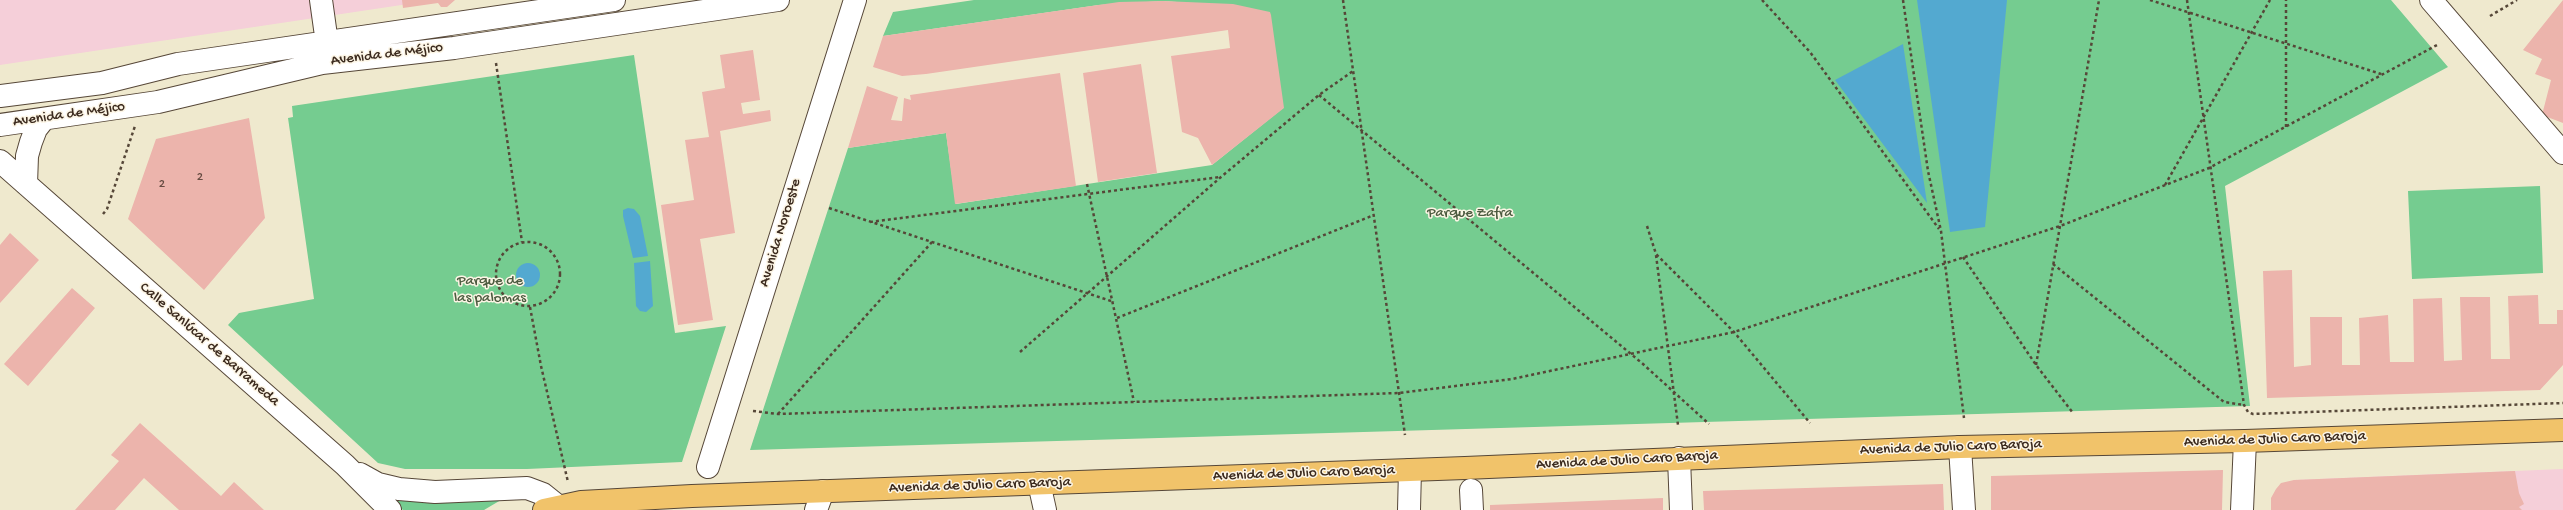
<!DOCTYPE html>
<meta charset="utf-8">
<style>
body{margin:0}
canvas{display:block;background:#efe9ce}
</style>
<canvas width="2563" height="510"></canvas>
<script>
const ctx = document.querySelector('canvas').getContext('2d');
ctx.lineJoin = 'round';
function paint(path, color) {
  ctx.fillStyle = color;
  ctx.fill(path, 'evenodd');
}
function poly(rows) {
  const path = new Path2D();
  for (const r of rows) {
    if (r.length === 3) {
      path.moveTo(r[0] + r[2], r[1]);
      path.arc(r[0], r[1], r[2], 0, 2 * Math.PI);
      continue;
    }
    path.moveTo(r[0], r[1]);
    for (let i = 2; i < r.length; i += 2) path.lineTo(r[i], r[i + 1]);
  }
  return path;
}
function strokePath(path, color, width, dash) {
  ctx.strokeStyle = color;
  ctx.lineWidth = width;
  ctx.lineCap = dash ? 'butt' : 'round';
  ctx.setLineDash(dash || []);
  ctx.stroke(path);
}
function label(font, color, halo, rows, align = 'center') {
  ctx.font = font + ' "Gochi Hand",sans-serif';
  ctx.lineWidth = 3;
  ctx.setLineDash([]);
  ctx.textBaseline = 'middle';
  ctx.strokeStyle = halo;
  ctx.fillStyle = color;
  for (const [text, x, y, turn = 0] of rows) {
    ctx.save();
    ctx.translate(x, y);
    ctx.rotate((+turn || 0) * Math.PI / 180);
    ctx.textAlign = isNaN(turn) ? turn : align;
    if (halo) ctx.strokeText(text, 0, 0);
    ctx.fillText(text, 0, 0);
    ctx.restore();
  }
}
paint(poly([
 [0,0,435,0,0,65],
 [2563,469,2563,510,2271,510,2271,498,2294,480]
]), '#f5cfd9');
paint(poly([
 [974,0,2391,0,2448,67,2225,186,2250,406,750,450,848,148,946,133,956,204,1212,165,1283,108,1233,6,1163,1,1099,5,883,36,893,12],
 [634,55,675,333,726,326,682,462,527,469,405,469,378,463,228,325,239,313,314,299,288,118,293,117,292,106],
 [2540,186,2543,273,2412,279,2408,191],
 [386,495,506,497,484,510,403,510]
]), '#75cc90');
paint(poly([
 [1917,0,2007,0,1985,227,1950,232],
 [1903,44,1927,203,1835,80],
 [628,208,634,209,640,216,648,256,633,258,623,216,623,210],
 [650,261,653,306,646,312,640,311,636,306,634,263],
 [528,275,12]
]), '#53a9d0');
paint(poly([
 [402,0,455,0,447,7,441,7,438,3,403,8],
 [2563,0,2563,123,2542,115,2551,80,2535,74,2542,59,2523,50],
 [1163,1,1233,4,1270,12,1271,15,1284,108,1212,165,1198,138,1182,132,1171,56,1230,48,1228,30,926,74,902,76,873,67,883,36,1119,2],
 [753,50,760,100,741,103,743,114,770,110,771,121,720,131,735,233,700,239,713,320,678,325,661,205,694,200,685,140,709,137,702,92,725,88,720,55],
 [1141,64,1157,173,1098,182,1083,73],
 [1060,73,1076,186,955,204,946,133,848,148,867,86,898,97,891,120,902,121,904,98,911,100,910,95],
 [249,118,265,218,204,290,128,219,156,139],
 [10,233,39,260,0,303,0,245],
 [2292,270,2294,367,2311,365,2310,317,2342,317,2342,365,2360,365,2359,318,2388,315,2390,362,2414,362,2413,299,2442,298,2444,361,2462,360,2460,297,2490,297,2491,359,2510,359,2508,296,2538,295,2539,324,2557,324,2557,310,2563,310,2563,365,2540,390,2267,398,2263,271],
 [72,288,95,308,28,386,4,364],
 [140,423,221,496,234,482,264,510,179,510,144,478,115,510,75,510,119,461,111,455],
 [2223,470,2222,510,1991,510,1991,476],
 [2515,471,2519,493,2524,504,2519,507,2522,510,2271,510,2271,498,2276,489,2281,483,2294,480],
 [1943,484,1944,510,1704,510,1703,491],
 [1663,498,1663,510,1490,510,1490,505]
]), '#ecb4ac');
const minor = poly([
 [321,0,327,43],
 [2431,0,2563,153],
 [0,96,102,83,178,64,614,0],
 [0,125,158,102,322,63,454,48,778,0],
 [0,161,345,465,390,510],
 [26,184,27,156,31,142,36,129,44,119],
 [1960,447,1964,510],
 [1679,458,1681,510],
 [708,467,855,0],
 [360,474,378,484,399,489,435,492,527,488,543,494,558,506],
 [1039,483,1045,510],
 [1471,490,1472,510],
 [816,510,823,491],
 [1409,510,1410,470],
 [2242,510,2245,441]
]);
const major = poly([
 [544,510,581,502,692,496,1465,468,1960,447,2245,441,2563,430]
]);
strokePath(minor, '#564738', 24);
strokePath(major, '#564738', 24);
strokePath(poly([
 [1343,0,1405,435],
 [1762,0,1810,52,1939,229],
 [1903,0,1928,171,1941,231,1964,418],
 [2150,0,2381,74],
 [2187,0,2244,405,2248,412,2253,414,2563,403],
 [2490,16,2517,0],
 [496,63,522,242],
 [1319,95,1643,364,1709,424],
 [2286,127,2286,0],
 [1087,184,1134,402],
 [2165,185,2270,0],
 [829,208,1114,302],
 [103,214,107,209,135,126],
 [870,222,1220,177],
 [1647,226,1656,254,1734,332,1810,423],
 [528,274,32],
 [1656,255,1678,425],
 [1963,257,2036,365,2073,413],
 [2053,264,2224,402,2244,405],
 [530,307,541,366,568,482],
 [1117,318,1374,215],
 [1020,352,1221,177,1319,95,1353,71],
 [2036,365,2099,0],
 [753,411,778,414,1399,393,1512,379,1734,332,2060,226,2209,168,2437,45],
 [778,414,932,242]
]), '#564738', 2.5, [3, 3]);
strokePath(minor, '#fff', 22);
strokePath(major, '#f1c36a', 22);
label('13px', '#674c42', null, [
 ["2",200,178],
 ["2",162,185]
]);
label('15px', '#3b2a1e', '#fcf5e5', [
 ["Avenida de Méjico",387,55,-7],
 ["Avenida de Méjico",69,115,-8],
 ["Avenida Noroeste",781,233,-73],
 ["Calle Sanlúcar de Barrameda",209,345,41],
 ["Avenida de Julio Caro Baroja",2275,440,-2],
 ["Avenida de Julio Caro Baroja",1951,448,-2],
 ["Avenida de Julio Caro Baroja",1627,461,-3],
 ["Avenida de Julio Caro Baroja",1304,474,-2],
 ["Avenida de Julio Caro Baroja",980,486,-2]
]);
label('15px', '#4c5b40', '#fcf5e5', [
 ["Parque Zafra",1470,214],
 ["Parque de",490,282],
 ["las palomas",490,299]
]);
</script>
